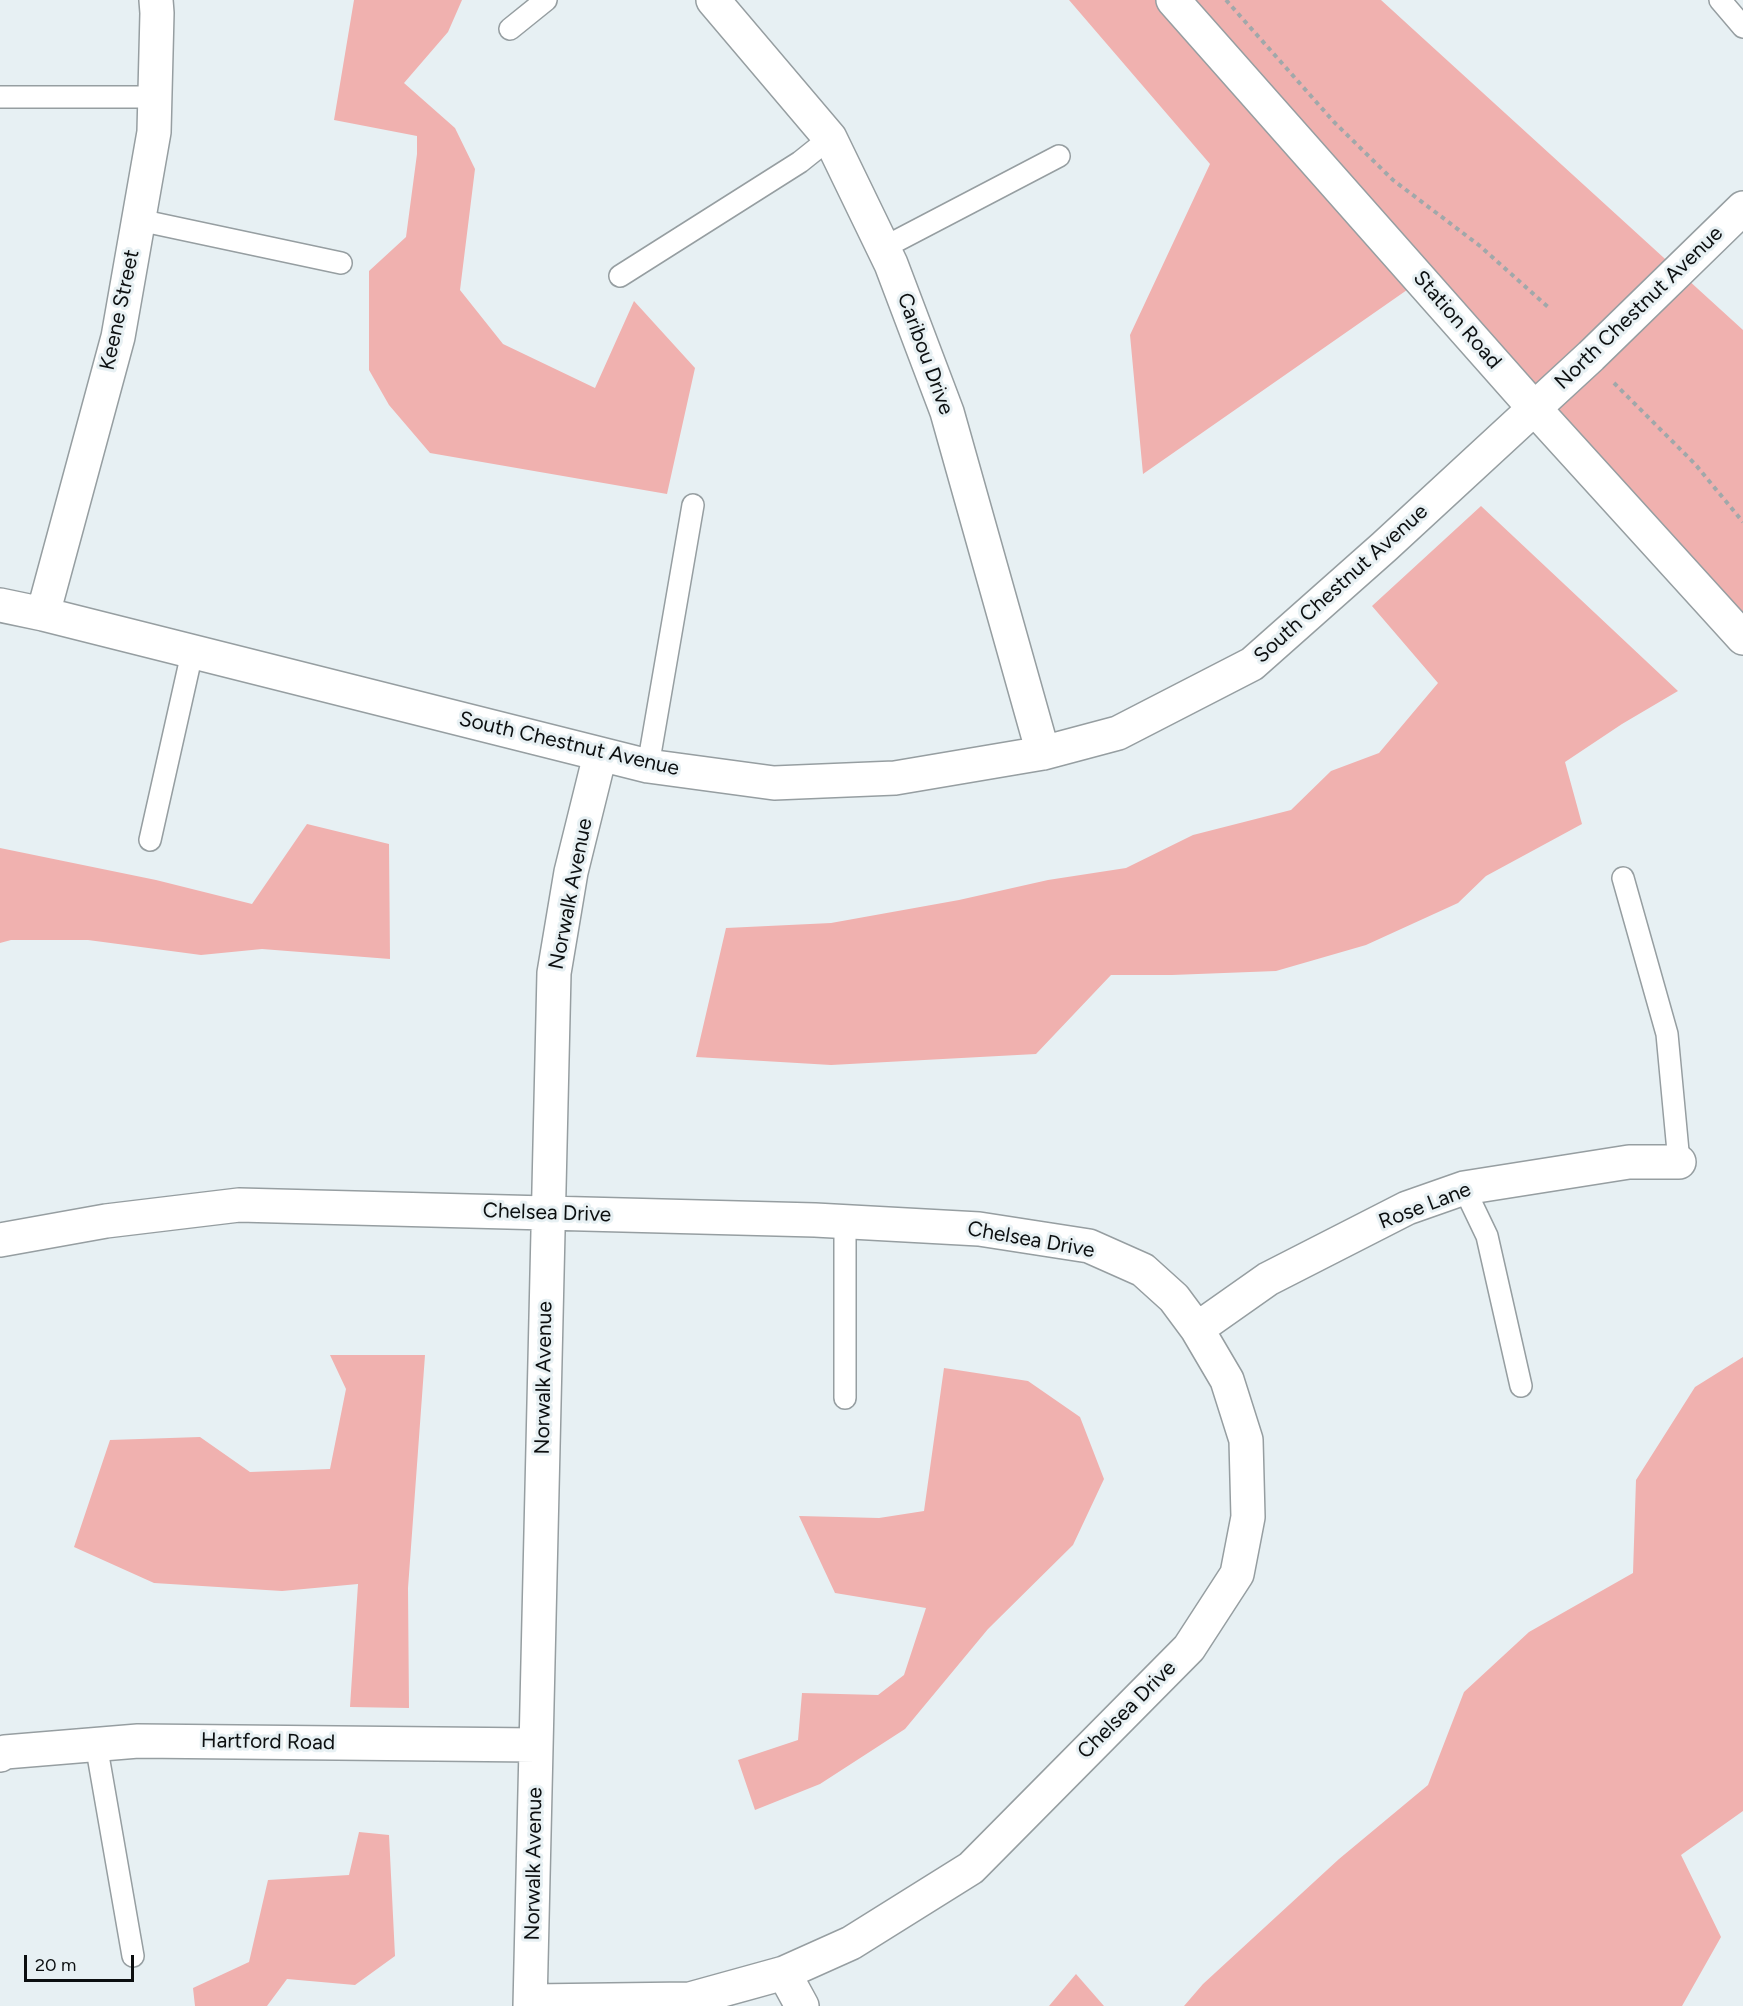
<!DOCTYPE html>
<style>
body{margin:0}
#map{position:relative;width:1743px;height:2006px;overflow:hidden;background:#e7f0f3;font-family:Figtree,sans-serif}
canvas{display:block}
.scale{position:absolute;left:24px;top:1955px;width:110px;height:27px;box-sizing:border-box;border:3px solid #0c0f10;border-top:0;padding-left:8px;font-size:18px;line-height:21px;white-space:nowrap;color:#0c0f10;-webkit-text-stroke:4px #e7f0f3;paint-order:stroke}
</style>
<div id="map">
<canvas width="1743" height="2006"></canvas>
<div class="scale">20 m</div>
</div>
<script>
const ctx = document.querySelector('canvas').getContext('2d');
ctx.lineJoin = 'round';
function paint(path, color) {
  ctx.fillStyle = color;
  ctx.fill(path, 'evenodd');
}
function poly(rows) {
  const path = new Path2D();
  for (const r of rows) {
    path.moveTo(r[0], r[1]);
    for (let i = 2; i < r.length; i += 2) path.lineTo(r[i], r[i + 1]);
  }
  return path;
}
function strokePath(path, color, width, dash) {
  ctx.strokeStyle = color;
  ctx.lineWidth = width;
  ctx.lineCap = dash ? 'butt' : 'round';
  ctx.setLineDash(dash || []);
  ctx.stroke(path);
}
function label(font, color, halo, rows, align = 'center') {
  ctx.font = font + ' Figtree,sans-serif';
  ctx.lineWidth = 6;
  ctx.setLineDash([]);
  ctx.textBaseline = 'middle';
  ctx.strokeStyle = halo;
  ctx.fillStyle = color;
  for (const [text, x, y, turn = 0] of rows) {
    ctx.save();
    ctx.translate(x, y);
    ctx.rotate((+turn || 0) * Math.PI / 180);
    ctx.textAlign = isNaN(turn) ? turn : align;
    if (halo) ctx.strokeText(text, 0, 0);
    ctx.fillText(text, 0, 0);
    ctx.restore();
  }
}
paint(poly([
 [354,0,462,0,448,32,404,83,455,128,475,169,460,290,503,344,595,388,634,301,695,368,667,494,430,453,389,405,369,370,369,271,406,237,417,154,417,136,334,120],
 [1069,0,1381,0,1743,330,1743,641,1417,283,1143,474,1130,335,1210,164],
 [1481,506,1678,691,1622,724,1565,762,1582,824,1486,876,1458,903,1366,945,1276,971,1172,975,1111,975,1036,1054,831,1065,696,1057,726,928,831,923,959,900,1048,880,1126,868,1193,835,1291,810,1331,771,1379,753,1438,683,1372,606],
 [307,824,389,844,390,959,262,949,201,955,88,940,11,940,0,943,0,848,156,880,252,904],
 [330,1355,425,1355,408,1588,409,1708,350,1707,358,1584,282,1591,154,1583,74,1547,110,1440,200,1437,250,1472,330,1469,346,1389],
 [1743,1357,1743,1811,1681,1855,1721,1937,1682,2006,1184,2006,1203,1984,1339,1859,1428,1785,1464,1692,1529,1632,1633,1573,1636,1480,1695,1387],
 [944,1368,1028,1381,1080,1417,1104,1479,1073,1545,988,1629,905,1729,820,1784,755,1810,738,1760,798,1740,802,1693,878,1695,904,1675,926,1608,835,1593,799,1516,879,1518,924,1511],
 [359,1832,389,1835,395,1956,355,1985,287,1979,267,2006,195,2006,193,1988,249,1962,268,1880,349,1875],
 [1076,1974,1104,2006,1049,2006]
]), '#f0b1af');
const service = poly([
 [1720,0,1743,27],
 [510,29,546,0],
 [0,97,155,97],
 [139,220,341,263],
 [883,248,1059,156],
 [620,276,800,162,830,138],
 [648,766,693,505],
 [150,840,192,653],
 [1623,878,1667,1034,1679,1162],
 [1464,1188,1487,1236,1521,1386],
 [845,1222,845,1398],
 [96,1744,133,1956]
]);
const minor = poly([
 [713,0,830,138,891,264,947,412,1043,753],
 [0,605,43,614,648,766,774,783,895,778,1043,753,1118,733,1252,664,1384,547,1591,356,1743,208],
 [43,614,118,337,154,132,157,13,156,0],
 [0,1240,106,1221,239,1205,815,1220,979,1229,1089,1246,1143,1270,1174,1298,1197,1329,1227,1380,1246,1440,1248,1517,1237,1574,1189,1648,971,1868,851,1943,784,1973,690,1999,531,2001],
 [1197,1329,1268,1279,1407,1208,1464,1188,1629,1162,1679,1162],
 [0,1755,5,1752,138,1741,536,1745],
 [784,1973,802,2006],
 [530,2006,554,973,571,872,600,755]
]);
const tertiary = poly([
 [1173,0,1534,408,1743,638]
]);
strokePath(service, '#969ea1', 24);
strokePath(minor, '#969ea1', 36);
strokePath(tertiary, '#969ea1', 36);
strokePath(poly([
 [1226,0,1334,122,1393,180,1480,246,1548,307],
 [1614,383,1695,464,1743,522]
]), '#a1a8aa', 4, [4.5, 4.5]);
strokePath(service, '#fff', 21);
strokePath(minor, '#fff', 33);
strokePath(tertiary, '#fff', 33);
label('21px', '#0c0f10', '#e7f0f3', [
 ["North Chestnut Avenue",1639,308,-44],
 ["Keene Street",120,310,-78],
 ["Station Road",1457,320,49],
 ["Caribou Drive",925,354,70],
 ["South Chestnut Avenue",1341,584,-42],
 ["South Chestnut Avenue",569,744,13],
 ["Norwalk Avenue",571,894,-79],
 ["Rose Lane",1425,1206,-21],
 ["Chelsea Drive",547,1213,2],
 ["Chelsea Drive",1031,1240,10],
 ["Norwalk Avenue",544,1378,-89],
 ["Chelsea Drive",1127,1710,-45],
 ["Hartford Road",268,1742,1],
 ["Norwalk Avenue",534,1864,-89]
]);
</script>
